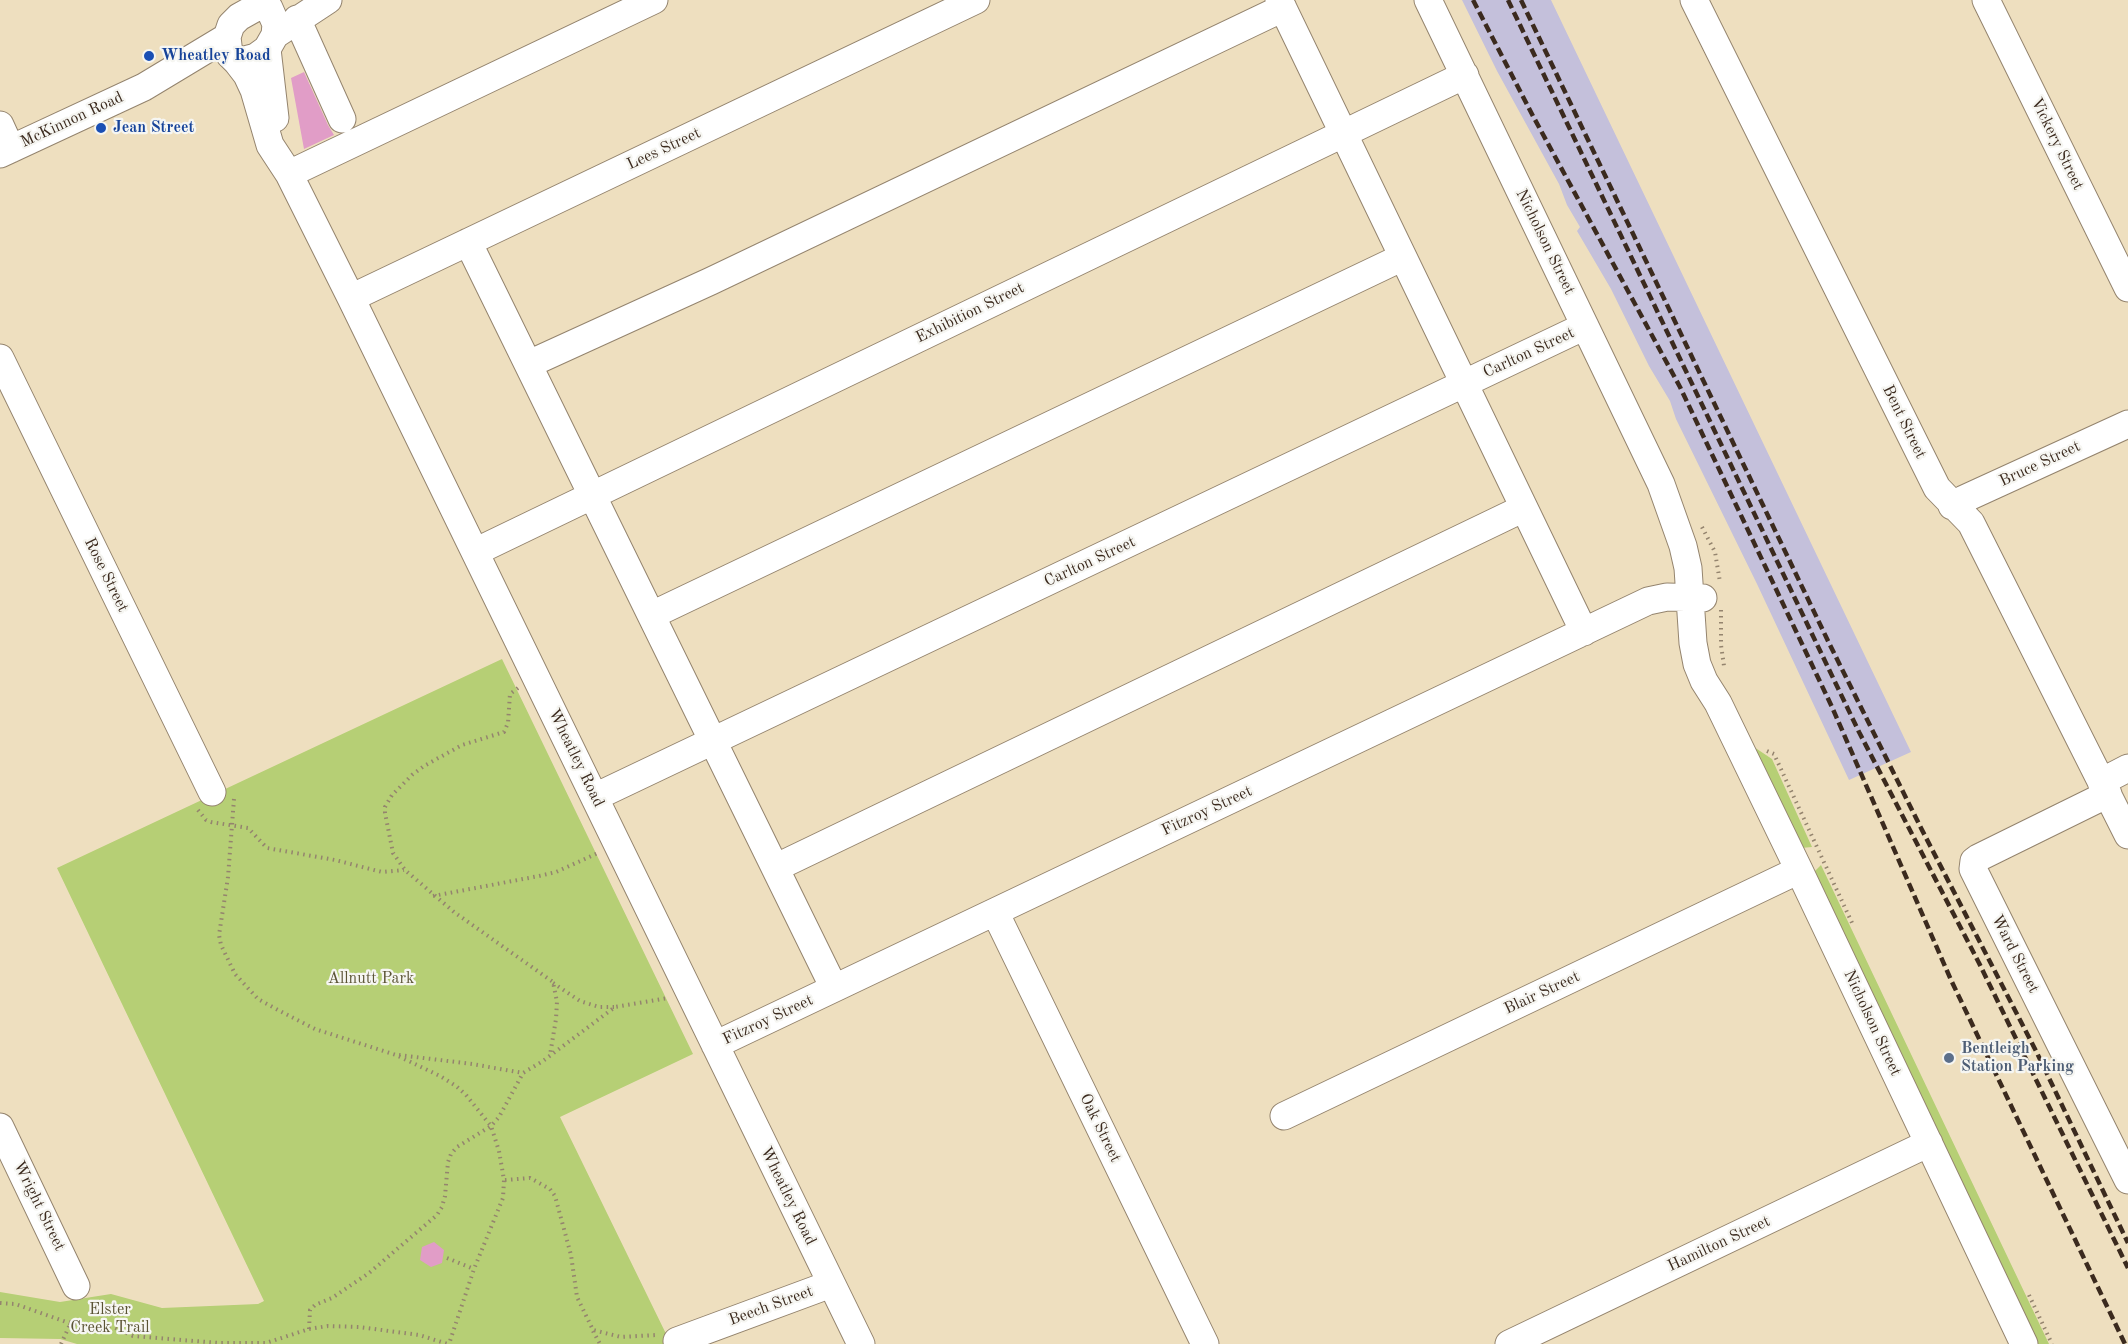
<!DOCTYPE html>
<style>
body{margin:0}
canvas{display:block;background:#eedfbf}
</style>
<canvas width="2128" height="1344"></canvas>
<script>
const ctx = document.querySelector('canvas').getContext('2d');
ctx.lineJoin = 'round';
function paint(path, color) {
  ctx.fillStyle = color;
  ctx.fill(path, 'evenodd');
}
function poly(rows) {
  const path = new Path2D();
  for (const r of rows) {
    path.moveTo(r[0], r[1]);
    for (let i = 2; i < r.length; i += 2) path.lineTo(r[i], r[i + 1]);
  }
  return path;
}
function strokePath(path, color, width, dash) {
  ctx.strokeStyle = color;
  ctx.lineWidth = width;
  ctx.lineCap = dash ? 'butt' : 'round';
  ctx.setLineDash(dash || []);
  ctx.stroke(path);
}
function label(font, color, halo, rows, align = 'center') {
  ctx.font = font + ' "Old Standard TT",serif';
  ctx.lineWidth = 4.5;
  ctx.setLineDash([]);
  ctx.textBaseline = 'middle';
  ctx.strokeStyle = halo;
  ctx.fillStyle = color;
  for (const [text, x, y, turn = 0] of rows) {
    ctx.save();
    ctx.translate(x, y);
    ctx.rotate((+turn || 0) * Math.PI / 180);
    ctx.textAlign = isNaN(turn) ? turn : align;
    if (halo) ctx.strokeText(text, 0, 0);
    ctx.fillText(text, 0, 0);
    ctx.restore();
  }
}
paint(poly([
 [1462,0,1551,0,1911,752,1849,780,1757,584,1676,419,1670,401,1649,366,1611,289,1577,231,1580,227,1567,205,1559,184,1497,71]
]), '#c4c0db');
paint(poly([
 [502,659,693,1054,560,1117,671,1344,77,1344,60,1339,0,1338,0,1292,60,1302,111,1294,162,1308,258,1304,264,1301,57,868],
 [1754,747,1772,759,1812,847,1801,848],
 [1821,865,2049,1344,2037,1344,1813,873]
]), '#b6cf75');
paint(poly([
 [304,72,328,125,334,135,304,149,291,78],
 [434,1242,444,1250,442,1263,431,1267,420,1260,422,1247]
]), '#e19dc7');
const minor = poly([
 [1279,0,1584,632],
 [1428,0,1661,484,1683,546,1688,568,1693,643,1697,664,1704,681,1718,703,1799,870,2024,1344],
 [1694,0,1937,488,1971,523,2128,835],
 [1986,0,2128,288],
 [297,19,342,119],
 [275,35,276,24,269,8,263,6,255,8,239,17,231,25,227,37,229,54,237,62,256,57,267,49,275,35,328,0],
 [267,49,275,118],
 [237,62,247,75,254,90,270,145,289,174,351,298,861,1344],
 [0,125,11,149],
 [0,154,144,87,227,37],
 [289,174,654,0],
 [468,242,834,988],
 [351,298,976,0],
 [0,358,212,792],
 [529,364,711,281,1283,8],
 [1952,506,1964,499,2128,424],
 [475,552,1465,75],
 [652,615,1403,257],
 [2101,782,2128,768],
 [2108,794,1978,858,1974,861,1973,869,2128,1180],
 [595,797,1585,326],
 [775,868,1524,508],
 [995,912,1205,1344],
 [715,1045,1648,601,1667,597,1703,598],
 [1284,1116,1799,870],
 [0,1127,76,1286],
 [677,1341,831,1284],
 [1509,1344,1929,1143]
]);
strokePath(minor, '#94846e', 29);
strokePath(poly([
 [1702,527,1715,552,1720,582],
 [1721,610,1721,645,1724,666],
 [518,688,510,694,508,723,504,732,462,745,424,766,412,775,392,795,385,807,385,813,393,853,405,870,454,912,553,982,557,1002,556,1019,550,1055],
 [1767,751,1774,754,1853,925],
 [234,799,228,877,219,935,221,945,235,974,258,999,280,1011,315,1029,396,1055,440,1076,456,1086,466,1095,491,1126,499,1151,504,1180,503,1198,474,1269,449,1344],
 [198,810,206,820,211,822,248,828,267,848,335,860,382,872,404,870],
 [433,896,539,876,556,872,598,853],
 [553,983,580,1001,599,1007,614,1007],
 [399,1055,472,1064,523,1073],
 [505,1180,530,1178,550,1189,555,1196,571,1255,577,1297,593,1330,621,1337,657,1335],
 [447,1258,474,1269],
 [2029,1295,2052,1344],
 [0,1303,15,1304,81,1327,109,1325,133,1336,219,1343,266,1343,309,1329,328,1326,359,1327,419,1335,448,1344],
 [309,1329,310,1310,315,1305,332,1298,369,1273,437,1215,442,1207,445,1196,448,1162,451,1154,457,1147,491,1126,499,1117,523,1073,543,1061,615,1007,668,998],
 [593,1331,600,1344],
 [61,1344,72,1320]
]), '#94846e', 4, [1.5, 4.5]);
strokePath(minor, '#fff', 27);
strokePath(poly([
 [1473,0,1533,116,1680,387,1832,707,1951,980,2125,1344],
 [1508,0,1859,732,1979,963,2128,1268],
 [1521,0,1829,643,1921,828,2037,1053,2128,1243]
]), '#3b2a1e', 4.5, [9, 4.5]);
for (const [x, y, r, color] of [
 [149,56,6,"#1a4fb4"],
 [101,128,6,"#1a4fb4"],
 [1949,1058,6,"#5c6f8a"]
]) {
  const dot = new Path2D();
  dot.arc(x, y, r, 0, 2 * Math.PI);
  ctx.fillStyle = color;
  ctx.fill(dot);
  strokePath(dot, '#f6f6f2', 2);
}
label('bold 16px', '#164399', '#f6f6f2', [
 ["Wheatley Road",161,56],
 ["Jean Street",113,128]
], 'left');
label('16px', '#3b2a1e', '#f6f6f2', [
 ["McKinnon Road",72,120,-25],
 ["Vickery Street",2057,144,64],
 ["Lees Street",664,149,-25],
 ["Nicholson Street",1545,242,64],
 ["Exhibition Street",970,313,-26],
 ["Carlton Street",1529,353,-25],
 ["Bent Street",1904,422,64],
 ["Bruce Street",2040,464,-25],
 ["Carlton Street",1090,562,-25],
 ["Rose Street",106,575,64],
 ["Wheatley Road",576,758,64],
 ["Fitzroy Street",1207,811,-25],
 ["Ward Street",2015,954,63],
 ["Blair Street",1542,993,-25],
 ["Fitzroy Street",768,1020,-25],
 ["Nicholson Street",1872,1023,65],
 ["Oak Street",1100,1128,64],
 ["Wheatley Road",788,1196,64],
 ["Wright Street",39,1206,64],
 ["Hamilton Street",1719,1244,-25],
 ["Beech Street",771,1306,-20]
]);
label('16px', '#5a5334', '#f6f6f2', [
 ["Allnutt Park",371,979],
 ["Elster",110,1310],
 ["Creek Trail",110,1328]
]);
label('bold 16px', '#4e5e75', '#f6f6f2', [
 ["Bentleigh",1961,1049],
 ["Station Parking",1961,1067]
], 'left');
</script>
